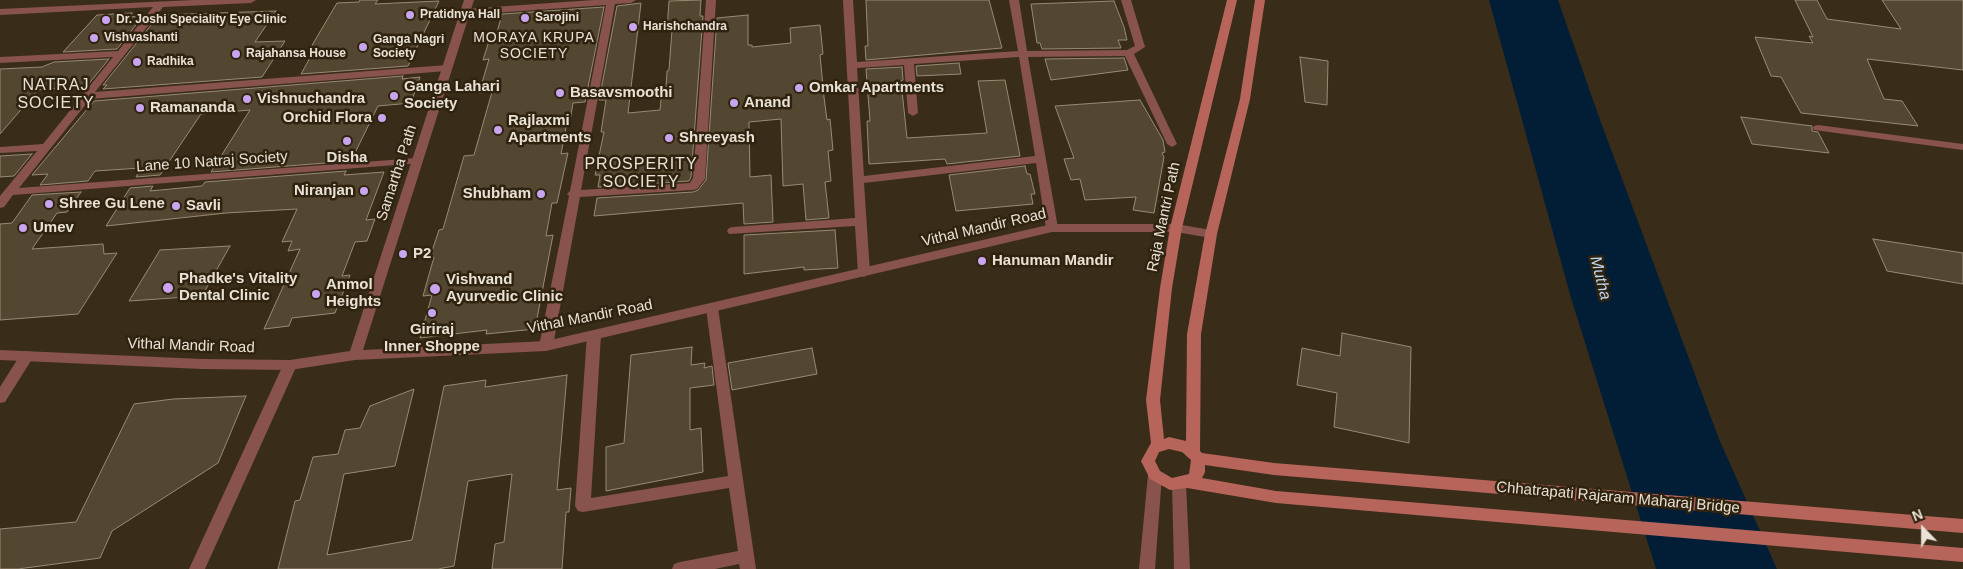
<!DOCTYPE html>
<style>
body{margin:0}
#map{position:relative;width:1963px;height:569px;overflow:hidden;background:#392d19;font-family:Helvetica,sans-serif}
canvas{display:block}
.north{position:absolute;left:1898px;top:504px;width:50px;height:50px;-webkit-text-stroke:4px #2f230f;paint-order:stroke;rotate:338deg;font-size:14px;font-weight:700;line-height:20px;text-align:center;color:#e9e1d5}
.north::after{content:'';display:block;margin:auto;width:18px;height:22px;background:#e9e1d5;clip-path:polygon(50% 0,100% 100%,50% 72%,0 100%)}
</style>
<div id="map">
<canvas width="1963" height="569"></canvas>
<div class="north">N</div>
</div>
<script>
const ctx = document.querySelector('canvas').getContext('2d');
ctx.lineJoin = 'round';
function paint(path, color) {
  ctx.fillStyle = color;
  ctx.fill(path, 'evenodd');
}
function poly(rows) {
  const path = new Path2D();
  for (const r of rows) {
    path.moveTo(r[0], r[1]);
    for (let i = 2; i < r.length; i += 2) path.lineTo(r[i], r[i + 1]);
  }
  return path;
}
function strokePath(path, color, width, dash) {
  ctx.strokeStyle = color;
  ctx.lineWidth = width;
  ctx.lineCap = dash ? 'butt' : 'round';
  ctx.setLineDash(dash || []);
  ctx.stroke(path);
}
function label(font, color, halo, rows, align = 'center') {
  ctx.font = font + ' Helvetica,sans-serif';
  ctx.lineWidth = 5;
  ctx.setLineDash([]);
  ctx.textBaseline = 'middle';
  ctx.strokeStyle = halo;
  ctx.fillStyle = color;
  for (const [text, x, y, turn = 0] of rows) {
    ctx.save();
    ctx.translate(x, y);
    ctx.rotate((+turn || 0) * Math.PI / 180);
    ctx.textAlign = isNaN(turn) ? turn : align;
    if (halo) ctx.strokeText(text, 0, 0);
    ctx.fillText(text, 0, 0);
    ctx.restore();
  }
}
paint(poly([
 [1489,0,1558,0,1599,117,1719,439,1777,569,1656,569,1571,298]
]), '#011e36');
const building = poly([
 [360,0,378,0,375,4,439,1,408,66,301,74,316,47,311,47,337,3,359,2,360,0],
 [701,0,700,16,703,16,691,177,689,181,598,187,600,175,595,175,604,132,601,132,606,100,599,100,617,6,641,3,628,113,660,110,662,89,666,88,667,71,669,70,672,30,667,30,669,1,701,0],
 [866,0,989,0,1002,48,866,60,865,46,868,46,866,0],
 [1795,0,1817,0,1827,19,1901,29,1882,0,1963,0,1963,70,1867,59,1884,99,1902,101,1918,126,1801,113,1781,77,1771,76,1755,37,1813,43,1809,36,1813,37,1795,0],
 [1114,1,1124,27,1127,40,1118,40,1121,48,1042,49,1040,43,1037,43,1031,4,1114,1],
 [604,7,585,102,573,103,570,121,567,122,561,154,568,153,557,203,552,203,546,236,553,235,535,329,486,334,487,330,420,338,432,295,423,296,434,257,430,257,439,230,443,229,464,156,474,155,492,92,479,93,489,59,483,60,489,41,495,40,502,14,604,7],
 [276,11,255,42,285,41,262,77,103,89,107,85,103,85,159,15,276,11],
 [132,13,129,17,143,16,117,49,63,52,97,15,132,13],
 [748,15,748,45,752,45,752,47,791,43,790,28,820,25,823,54,820,55,824,97,827,120,830,119,833,150,828,151,831,181,825,182,829,218,806,220,803,184,783,186,781,119,749,122,750,177,771,175,773,222,744,224,743,203,594,216,597,198,693,192,698,190,706,180,717,18,748,15],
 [1300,57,1328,61,1327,105,1305,102,1300,57],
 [1124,58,1128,70,1051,80,1045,59,1124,58],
 [109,59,87,86,38,90,0,134,0,69,42,67,54,62,109,59],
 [959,63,961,74,917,76,916,66,959,63],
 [902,67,903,80,901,81,907,138,987,133,978,81,1005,80,1020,156,947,164,945,159,869,164,867,121,870,121,866,69,902,67],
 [403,76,402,79,420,77,411,103,378,106,351,161,211,172,250,110,201,114,160,175,136,177,141,168,95,171,88,181,40,185,48,174,32,175,94,101,403,76],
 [1140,100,1163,140,1165,152,1162,153,1164,157,1154,213,1133,210,1136,197,1085,200,1080,179,1071,180,1064,159,1074,158,1055,106,1140,100],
 [1741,117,1812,126,1812,131,1818,132,1829,153,1752,144,1741,117],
 [32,154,14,176,0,177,0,156,32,154],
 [1025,166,1027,174,1030,174,1035,194,1031,194,1033,204,956,211,949,175,1025,166],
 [346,171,344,175,384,172,366,220,375,219,367,241,355,242,342,276,350,275,335,313,292,318,289,326,264,329,300,249,288,251,292,241,282,242,297,209,226,213,106,226,130,188,153,186,150,191,202,186,205,182,346,171],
 [81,192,67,212,57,213,32,249,103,244,104,254,117,253,78,314,0,320,0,224,12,223,32,195,81,192],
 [835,230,838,268,804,270,804,267,744,274,744,235,835,230],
 [1873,239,1963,253,1963,284,1887,271,1873,239],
 [230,246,202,296,129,301,160,250,230,246],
 [1342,333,1411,347,1409,443,1334,427,1337,393,1297,385,1302,348,1340,356,1342,333],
 [692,347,691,365,705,363,704,368,712,366,714,385,690,388,690,430,701,428,703,472,606,491,606,447,624,443,631,355,692,347],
 [812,348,817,374,732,390,728,363,812,348],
 [567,375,557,490,571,488,569,512,566,512,562,569,492,569,495,544,504,542,512,474,468,481,454,566,438,569,278,569,295,501,300,500,313,457,338,454,345,430,360,428,370,406,414,389,395,466,344,474,327,555,412,540,444,386,486,380,485,387,567,375],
 [246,396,218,463,112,531,100,558,18,569,0,569,0,529,76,522,134,404,173,399,246,396]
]);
paint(building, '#544732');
strokePath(building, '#998a73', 1);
paint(poly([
 [193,0,256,0,251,3,163,7,95,92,447,65,452,68,447,71,90,99,19,188,417,158,421,159,423,161,421,163,13,195,4,207,0,208,0,196,37,151,0,153,0,147,43,144,113,57,0,63,0,57,118,51,153,7,0,15,0,9,193,0],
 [593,0,636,0,631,3,615,4,581,190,690,183,693,178,706,0,716,0,705,179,697,189,693,190,580,197,553,346,551,349,546,351,541,349,539,346,569,196,567,194,570,191,606,5,465,15,460,12,465,9,593,0],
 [843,0,853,0,857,62,1018,51,1009,0,1019,0,1027,51,1127,50,1135,46,1121,0,1131,0,1145,47,1134,54,1177,144,1172,147,1167,144,1125,56,1028,57,1058,228,1056,231,1052,232,1046,228,1036,163,864,183,870,273,864,277,858,273,855,226,729,234,727,231,729,228,733,227,855,218,843,0],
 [1019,57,1035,156,864,176,857,68,904,65,908,113,913,116,918,113,914,64,1019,57],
 [1818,125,1963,144,1963,150,1814,130,1813,128,1814,126,1818,125],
 [712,303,717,305,718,308,756,569,740,569,739,564,715,569,672,569,674,564,680,562,738,551,729,488,583,512,578,511,575,506,587,335,589,332,594,330,599,332,601,335,591,498,728,476,706,308,707,305,712,303],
 [27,351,32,352,34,356,5,402,0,403,0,387,22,352,27,351],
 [290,360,295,361,297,365,205,569,189,569,283,365,285,361,290,360]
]), '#87534c');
paint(poly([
 [464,0,474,0,363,350,546,341,1052,224,1176,224,1211,230,1217,234,1211,238,1176,232,1052,232,546,351,355,360,290,370,202,369,0,360,0,350,202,359,290,360,350,351,464,0],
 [1155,469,1160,471,1162,475,1155,569,1139,569,1148,475,1150,471,1155,469],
 [1179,478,1184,480,1186,484,1190,569,1174,569,1172,484,1174,480,1179,478]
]), '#87534c');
paint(poly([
 [1227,0,1237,0,1182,228,1172,288,1160,400,1164,439,1169,437,1186,441,1187,334,1205,234,1240,99,1255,0,1265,0,1250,99,1217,234,1201,334,1200,451,1202,453,1274,463,1963,519,1963,533,1274,475,1205,465,1205,472,1202,478,1276,491,1963,548,1963,562,1276,503,1187,488,1170,490,1150,479,1141,461,1151,443,1146,400,1160,288,1170,228,1227,0],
 [1169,449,1182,452,1191,460,1189,474,1172,478,1160,471,1155,461,1159,452,1169,449]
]), '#b7655b');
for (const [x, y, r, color] of [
 [410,15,5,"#c8a5ee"],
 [525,18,5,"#c8a5ee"],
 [106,20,5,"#c8a5ee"],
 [633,27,5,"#c8a5ee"],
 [94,38,5,"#c8a5ee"],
 [363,47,5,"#c8a5ee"],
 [236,54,5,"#c8a5ee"],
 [137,62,5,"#c8a5ee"],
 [799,88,5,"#c8a5ee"],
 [560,93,5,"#c8a5ee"],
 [394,96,5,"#c8a5ee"],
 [247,99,5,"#c8a5ee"],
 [734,103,5,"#c8a5ee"],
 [140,108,5,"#c8a5ee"],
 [382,118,5,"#c8a5ee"],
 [498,130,5,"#c8a5ee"],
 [669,138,5,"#c8a5ee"],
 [347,141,5,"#c8a5ee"],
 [364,191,5,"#c8a5ee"],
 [541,194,5,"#c8a5ee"],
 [49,204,5,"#c8a5ee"],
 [176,206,5,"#c8a5ee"],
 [23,228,5,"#c8a5ee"],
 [403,254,5,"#c8a5ee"],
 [982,261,5,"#c8a5ee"],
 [168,288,6,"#c8a5ee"],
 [435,289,6,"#c8a5ee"],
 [316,294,5,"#c8a5ee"],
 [432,313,5,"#c8a5ee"]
]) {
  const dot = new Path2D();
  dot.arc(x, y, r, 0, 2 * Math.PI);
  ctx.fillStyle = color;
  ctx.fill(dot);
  strokePath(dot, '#2f230f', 2);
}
label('bold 12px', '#e9e1d5', '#2f230f', [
 ["Pratidnya Hall",420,15],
 ["Sarojini",535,18],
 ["Dr. Joshi Speciality Eye Clinic",116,20],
 ["Harishchandra",643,27],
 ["Vishvashanti",104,38],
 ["Ganga Nagri",373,40],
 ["Society",373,54],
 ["Rajahansa House",246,54],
 ["Radhika",147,62]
], 'left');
ctx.letterSpacing = '1px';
label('14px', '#e9e1d5', '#2f230f', [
 ["MORAYA KRUPA",534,38],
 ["SOCIETY",534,54]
]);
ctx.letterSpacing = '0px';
label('bold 15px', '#e9e1d5', '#2f230f', [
 ["Ganga Lahari",404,87],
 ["Society",404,104],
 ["Omkar Apartments",809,88],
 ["Basavsmoothi",570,93],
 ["Vishnuchandra",257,99],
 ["Anand",744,103],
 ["Ramananda",150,108],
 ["Orchid Flora",372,118,"right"],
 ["Rajlaxmi",508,121],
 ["Apartments",508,138],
 ["Shreeyash",679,138],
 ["Disha",347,158,"center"],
 ["Niranjan",354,191,"right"],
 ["Shubham",531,194,"right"],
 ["Shree Gu Lene",59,204],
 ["Savli",186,206],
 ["Umev",33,228],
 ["P2",413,254],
 ["Hanuman Mandir",992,261],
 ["Phadke's Vitality",179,279],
 ["Dental Clinic",179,296],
 ["Vishvand",446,280],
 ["Ayurvedic Clinic",446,297],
 ["Anmol",326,285],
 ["Heights",326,302],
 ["Giriraj",432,330,"center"],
 ["Inner Shoppe",432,347,"center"]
], 'left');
label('15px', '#e9e1d5', '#2f230f', [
 ["Lane 10 Natraj Society",212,162,-4],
 ["Samartha Path",397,173,-72],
 ["Raja Mantri Path",1164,217,-78],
 ["Vithal Mandir Road",984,228,-13],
 ["Vithal Mandir Road",590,317,-11],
 ["Vithal Mandir Road",191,346,2],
 ["Chhatrapati Rajaram Maharaj Bridge",1618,498,5]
]);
ctx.letterSpacing = '1px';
label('16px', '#e9e1d5', '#2f230f', [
 ["NATRAJ",56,86],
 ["SOCIETY",56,104],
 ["PROSPERITY",641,165],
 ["SOCIETY",641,183]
]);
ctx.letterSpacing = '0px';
label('italic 16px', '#bddbf8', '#2f230f', [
 ["Mutha",1600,278,76]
]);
</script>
